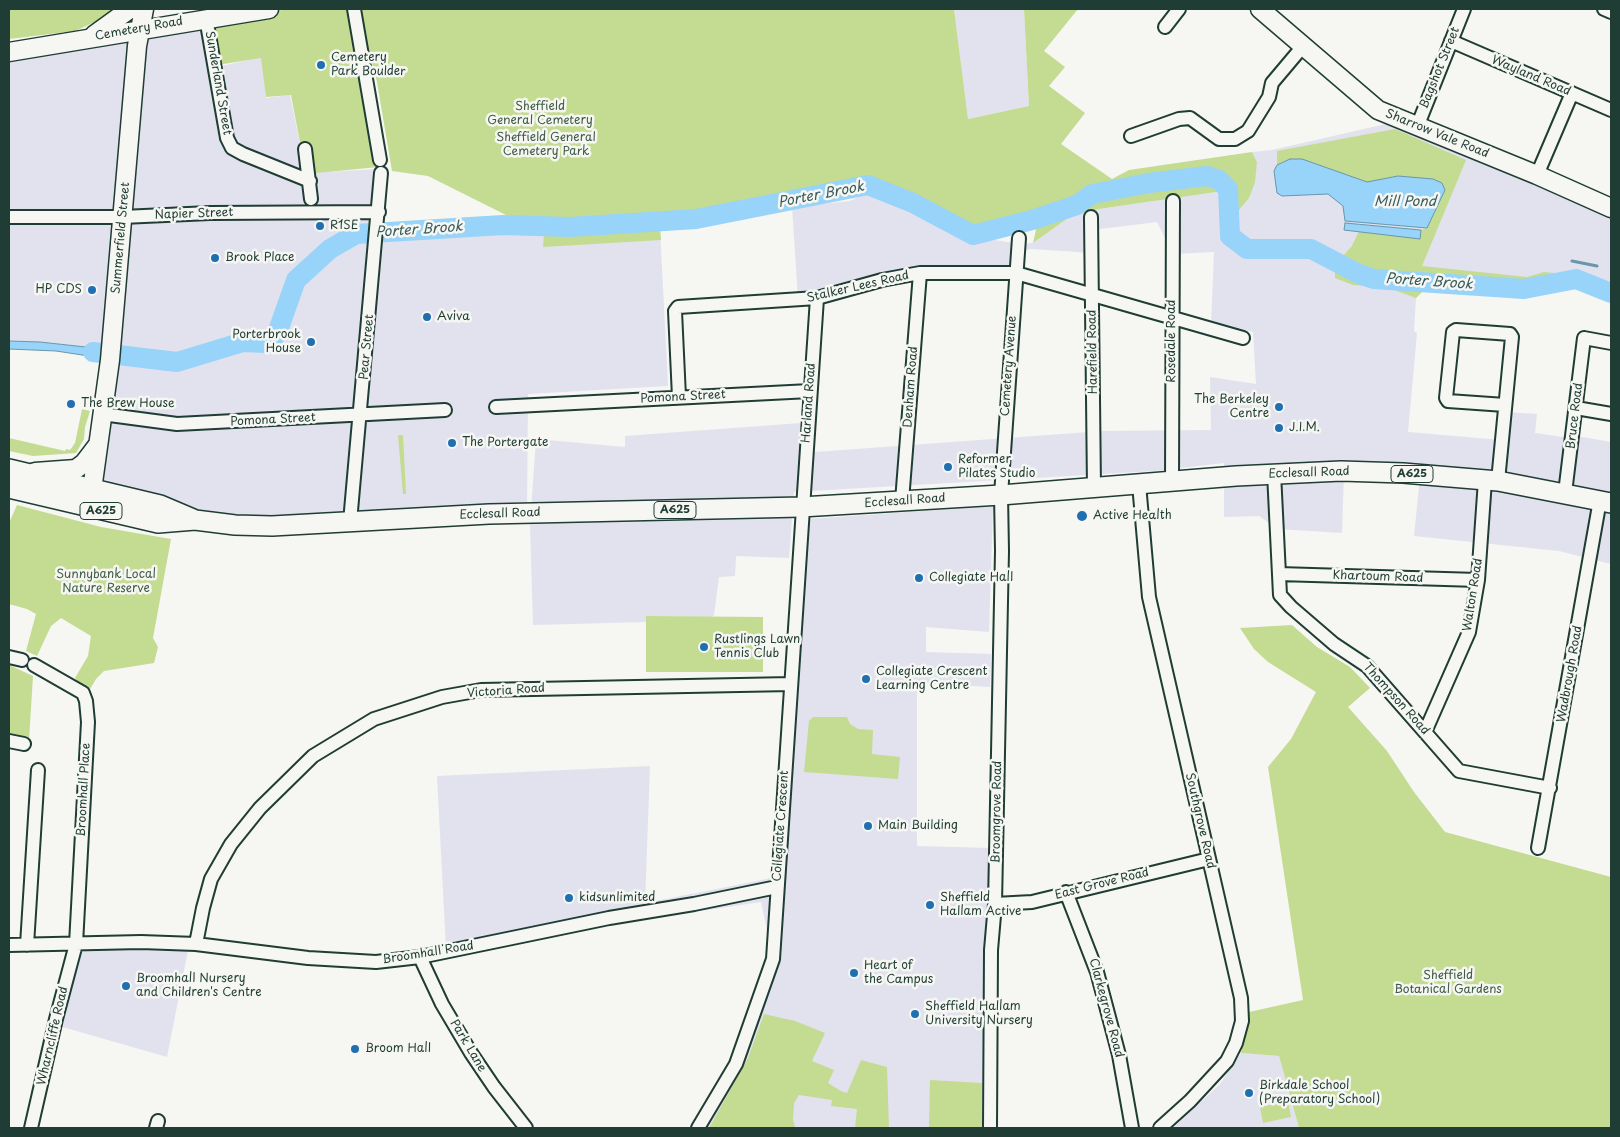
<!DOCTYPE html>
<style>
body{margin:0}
#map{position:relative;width:1620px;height:1137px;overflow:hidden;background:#f6f6f2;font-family:"Playpen Sans",sans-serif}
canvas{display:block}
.frame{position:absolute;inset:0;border:10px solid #1f3d34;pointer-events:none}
</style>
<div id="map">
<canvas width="1620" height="1137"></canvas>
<div class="frame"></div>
</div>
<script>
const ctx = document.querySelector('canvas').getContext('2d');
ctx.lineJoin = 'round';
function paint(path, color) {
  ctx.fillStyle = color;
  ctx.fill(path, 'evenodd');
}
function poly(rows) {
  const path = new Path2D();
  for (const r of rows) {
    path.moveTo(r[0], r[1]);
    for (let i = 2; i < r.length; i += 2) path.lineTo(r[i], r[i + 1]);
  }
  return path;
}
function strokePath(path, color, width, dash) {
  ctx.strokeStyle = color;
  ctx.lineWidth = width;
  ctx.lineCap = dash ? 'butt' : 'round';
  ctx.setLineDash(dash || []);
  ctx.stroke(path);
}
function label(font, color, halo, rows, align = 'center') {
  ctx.font = font + ' "Playpen Sans",sans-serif';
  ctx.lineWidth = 5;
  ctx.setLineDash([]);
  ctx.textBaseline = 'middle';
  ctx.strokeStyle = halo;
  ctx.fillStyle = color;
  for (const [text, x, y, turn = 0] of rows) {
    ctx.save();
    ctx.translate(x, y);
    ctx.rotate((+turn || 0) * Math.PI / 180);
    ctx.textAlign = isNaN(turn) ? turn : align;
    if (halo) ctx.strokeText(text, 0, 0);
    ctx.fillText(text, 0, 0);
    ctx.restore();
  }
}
paint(poly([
 [954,9,1024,9,1029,106,968,119],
 [210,27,217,67,262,57,266,98,290,95,306,173,378,169,375,233,503,225,544,234,660,228,668,386,528,394,527,511,272,526,92,490,111,350,40,342,9,341,9,224,117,221,122,218,9,217,9,52],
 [1399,121,1611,206,1611,298,1565,285,1528,293,1424,290,1416,298,1414,331,1417,333,1408,432,1501,440,1504,412,1537,414,1535,433,1563,437,1577,436,1611,442,1611,564,1559,551,1414,536,1420,477,1344,472,1342,533,1278,529,1259,516,1224,517,1224,463,1155,471,794,492,789,558,736,556,735,576,719,577,714,615,712,617,646,616,646,622,533,625,530,524,536,439,625,447,625,436,801,423,801,453,1103,431,1211,430,1210,377,1256,384,1253,332,1211,325,1214,252,1173,254,1157,222,1092,230,1093,253,1032,249,1019,251,1016,273,920,273,798,299,792,207,850,201,868,192,903,202,963,235,1020,244,1033,243,1071,216,1099,209,1223,191,1227,233,1239,210,1249,198,1257,162,1252,152,1272,150],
 [993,506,989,632,926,627,926,652,991,654,990,687,917,683,917,846,991,848,988,898,983,1128,702,1128,738,1065,773,959,761,902,446,949,437,776,650,766,645,903,767,879,778,872,808,519],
 [82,944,189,945,167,1057,59,1026],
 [1241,1053,1279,1056,1299,1128,1173,1128,1220,1084]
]), '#e1e2ee');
paint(poly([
 [9,9,119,9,108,16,75,31,9,39],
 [289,9,349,9,378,167,306,174,291,95,266,97,261,58,217,65,210,21],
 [358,9,954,9,968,119,1029,106,1024,9,1078,9,1044,51,1065,67,1049,86,1085,113,1061,144,1112,179,1129,170,1252,152,1257,162,1255,182,1249,198,1239,210,1226,234,1223,191,1099,209,1071,216,1033,243,1037,225,991,236,968,232,914,202,868,184,720,211,532,220,506,215,428,176,392,171,377,82],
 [1395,129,1466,160,1422,266,1527,277,1544,272,1584,276,1611,288,1611,298,1565,285,1528,293,1424,290,1416,298,1386,287,1353,285,1335,278,1335,265,1352,246,1359,231,1420,238,1421,230,1427,228,1445,190,1442,183,1433,179,1398,176,1367,182,1302,159,1284,161,1277,165,1277,151],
 [660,228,661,240,543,247,544,234],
 [82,409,90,411,85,427,84,439,76,453,33,456,9,451,9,438,65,451,66,449,70,450,75,443],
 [398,435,403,435,406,494,403,494],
 [17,505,101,527,171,539,153,638,158,647,154,663,104,671,96,679,87,694,75,678,88,656,91,636,61,618,51,626,37,656,26,651,36,614,27,609,9,604,9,523],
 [646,616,763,617,763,672,646,672],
 [1292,625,1317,647,1350,667,1370,688,1348,707,1387,751,1414,792,1445,832,1611,877,1611,1128,1299,1128,1279,1056,1241,1053,1249,1012,1303,1000,1268,767,1291,739,1316,692,1268,662,1254,649,1240,628],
 [9,665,33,676,29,740,9,737],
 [813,717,847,717,850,724,858,729,873,730,872,754,900,757,898,779,804,772,809,721],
 [764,1014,795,1021,825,1033,812,1061,834,1070,828,1083,841,1091,847,1093,861,1060,887,1067,889,1128,855,1128,857,1109,831,1106,832,1100,799,1095,794,1103,793,1119,795,1128,808,1128,709,1128,748,1058],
 [930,1080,982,1083,982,1128,929,1128],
 [1288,1101,1291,1117,1263,1123,1260,1107]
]), '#c4db92');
const water = poly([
 [1290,159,1302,159,1367,182,1398,176,1433,179,1442,183,1445,190,1427,228,1345,221,1343,206,1328,194,1282,196,1277,193,1274,171,1277,165,1290,159],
 [1345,223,1421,230,1420,239,1344,230,1345,223],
 [1235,236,1248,246,1272,245,1274,252,1242,252,1227,241,1235,236],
 [9,341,40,342,104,349,102,358,56,351,9,349,9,341],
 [123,351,167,356,166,366,122,360,123,351]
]);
paint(water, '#98d3f9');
strokePath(water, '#6897aa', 1);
strokePath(poly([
 [1572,261,1597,266]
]), '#6897aa', 3);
strokePath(poly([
 [93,352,177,362,243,342,267,343,274,338,279,328,296,280,330,249,356,234,503,225,570,227,696,219,868,185,913,203,973,235,1032,220,1077,205,1092,194,1149,183,1207,176,1219,180,1228,189,1230,236,1247,249,1311,249,1359,274,1374,279,1524,289,1576,279,1611,293]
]), '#98d3f9', 20);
const street = poly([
 [354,9,380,160],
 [1604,9,1611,12],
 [206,18,227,138,232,148,243,154,310,181],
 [1165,27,1179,9],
 [1451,41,1611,110],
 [1417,127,1464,9],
 [1131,136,1179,119,1190,118,1219,139,1235,139,1248,131,1269,97,1272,83,1304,45],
 [305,149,311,199],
 [1537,175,1572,93],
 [9,217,122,217,210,213,379,212],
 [1091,217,1094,488],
 [679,397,675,311,678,307,817,298,882,280,920,273,1016,273,1243,338],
 [496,407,810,391],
 [1576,408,1611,414],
 [102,414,177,424,445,410],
 [1274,473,1280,595,1291,607,1334,644,1367,666,1459,771,1550,788],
 [1172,481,1173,201],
 [1498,481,1512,337,1510,334,1456,330,1453,332,1446,398,1448,401,1505,405],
 [1139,484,1149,597,1241,998,1242,1021,1236,1043,1227,1061,1190,1101,1160,1128],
 [1565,493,1584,338,1611,343],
 [902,501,920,273],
 [350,522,381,173],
 [1279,574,1478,580],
 [9,657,22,660],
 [1425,732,1469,632,1478,580,1485,480],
 [9,741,24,744],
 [1538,848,1600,500],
 [1066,892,1097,972,1119,1055,1132,1128],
 [995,904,1032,902,1209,859],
 [196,944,203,908,211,879,231,844,260,808,313,756,374,719,442,697,481,690,791,684],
 [9,945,141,942,196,944,308,958,376,962,420,957,609,918,694,904,777,887],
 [27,945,38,770],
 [420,957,442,1004,471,1053,494,1087,526,1128],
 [31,1128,56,1019,76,944,88,722,86,701,83,693,34,665],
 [156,1128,158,1121],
 [698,1128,736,1064,773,959,817,298],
 [990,1128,991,950,995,904,1002,551,1001,495,1019,238]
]);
const secondary = poly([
 [1260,9,1378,110,1537,175,1611,208],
 [94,35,130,9],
 [9,52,269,9],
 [35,472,76,469,84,463,97,446],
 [85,500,92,490,110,360,137,46,144,9]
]);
const primary = poly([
 [9,469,160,505,193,519],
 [9,488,158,523,195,520,235,525,272,526,489,514,801,507,1001,495,1236,476,1341,471,1403,473,1498,481,1611,503]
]);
strokePath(street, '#1f3d34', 16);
strokePath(secondary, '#1f3d34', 21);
strokePath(primary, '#1f3d34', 22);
strokePath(street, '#f6f6f2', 12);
strokePath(secondary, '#f6f6f2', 18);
strokePath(primary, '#f6f6f2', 19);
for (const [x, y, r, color] of [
 [321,65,5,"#1f6fb2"],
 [320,226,5,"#1f6fb2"],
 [215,258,5,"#1f6fb2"],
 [92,290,5,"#1f6fb2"],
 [427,317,5,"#1f6fb2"],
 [311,342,5,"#1f6fb2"],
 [71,404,5,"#1f6fb2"],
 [1279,407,5,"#1f6fb2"],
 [1279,428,5,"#1f6fb2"],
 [452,443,5,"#1f6fb2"],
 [948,467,5,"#1f6fb2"],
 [1082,516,6,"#1f6fb2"],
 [919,578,5,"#1f6fb2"],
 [704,647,5,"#1f6fb2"],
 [866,679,5,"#1f6fb2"],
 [868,826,5,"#1f6fb2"],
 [569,898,5,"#1f6fb2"],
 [930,905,5,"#1f6fb2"],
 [854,973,5,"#1f6fb2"],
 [126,986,5,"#1f6fb2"],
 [915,1014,5,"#1f6fb2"],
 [355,1049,5,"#1f6fb2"],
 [1249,1093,5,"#1f6fb2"]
]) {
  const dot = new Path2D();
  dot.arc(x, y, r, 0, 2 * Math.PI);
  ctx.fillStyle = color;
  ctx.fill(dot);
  strokePath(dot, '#f6f6f2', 2);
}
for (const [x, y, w] of [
 [1412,474,42],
 [675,510,42],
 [101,511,42]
]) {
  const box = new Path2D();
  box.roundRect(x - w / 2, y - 8.5, w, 17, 4);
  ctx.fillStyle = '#f6f6f2';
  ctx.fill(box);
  strokePath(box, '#1f3d34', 1);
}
label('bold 11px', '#1f3d34', null, [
 ["A625",1412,474],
 ["A625",675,510],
 ["A625",101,511]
]);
label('12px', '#1f3d34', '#f6f6f2', [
 ["Cemetery Road",139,29,-10],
 ["Bagshot Street",1440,68,-68],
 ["Wayland Road",1531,76,23],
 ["Sunderland Street",218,83,80],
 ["Sharrow Vale Road",1437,134,22],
 ["Napier Street",194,214,-2],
 ["Summerfield Street",121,238,-85],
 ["Stalker Lees Road",858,287,-13],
 ["Rosedale Road",1172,341,-90],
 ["Pear Street",367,347,-85],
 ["Harefield Road",1093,352,-91],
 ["Cemetery Avenue",1009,366,-86],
 ["Denham Road",911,387,-86],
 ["Pomona Street",683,397,-3],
 ["Harland Road",809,403,-86],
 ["Bruce Road",1575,416,-83],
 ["Pomona Street",273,420,-3],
 ["Ecclesall Road",1309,473,-2],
 ["Ecclesall Road",905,501,-4],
 ["Ecclesall Road",500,514,-2],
 ["Khartoum Road",1378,577,2],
 ["Walton Road",1473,595,-81],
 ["Wadbrough Road",1570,674,-80],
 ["Victoria Road",506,691,-4],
 ["Thompson Road",1396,699,48],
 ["Broomhall Place",84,790,-87],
 ["Broomgrove Road",997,812,-89],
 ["Southgrove Road",1200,821,77],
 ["Collegiate Crescent",781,826,-86],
 ["East Grove Road",1102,884,-14],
 ["Broomhall Road",428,953,-9],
 ["Clarkegrove Road",1106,1008,75],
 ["Wharncliffe Road",53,1036,-77],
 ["Park Lane",468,1046,59]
]);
label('12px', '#1f3d34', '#f6f6f2', [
 ["Cemetery",331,58],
 ["Park Boulder",331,72],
 ["R1SE",330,226],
 ["Brook Place",225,258],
 ["HP CDS",82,290,"right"],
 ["Aviva",437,317],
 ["Porterbrook",301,335,"right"],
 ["House",301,349,"right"],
 ["The Berkeley",1269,400,"right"],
 ["Centre",1269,414,"right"],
 ["The Brew House",81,404],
 ["J.I.M.",1289,428],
 ["The Portergate",462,443],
 ["Reformer",958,460],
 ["Pilates Studio",958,474],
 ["Active Health",1093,516],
 ["Collegiate Hall",929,578],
 ["Rustlings Lawn",714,640],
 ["Tennis Club",714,654],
 ["Collegiate Crescent",876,672],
 ["Learning Centre",876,686],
 ["Main Building",878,826],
 ["kidsunlimited",579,898],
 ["Sheffield",940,898],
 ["Hallam Active",940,912],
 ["Heart of",864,966],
 ["the Campus",864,980],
 ["Broomhall Nursery",136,979],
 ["and Children's Centre",136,993],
 ["Sheffield Hallam",925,1007],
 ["University Nursery",925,1021],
 ["Broom Hall",365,1049],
 ["Birkdale School",1259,1086],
 ["(Preparatory School)",1259,1100]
], 'left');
label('12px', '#405d47', '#f6f6f2', [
 ["Sheffield",540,107],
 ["General Cemetery",540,121],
 ["Sheffield General",546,138],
 ["Cemetery Park",546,152],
 ["Sunnybank Local",106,575],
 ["Nature Reserve",106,589],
 ["Sheffield",1448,976],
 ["Botanical Gardens",1448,990]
]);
label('italic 14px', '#375b5b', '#f6f6f2', [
 ["Porter Brook",821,195,-11],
 ["Mill Pond",1405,202],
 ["Porter Brook",419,230,-4],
 ["Porter Brook",1429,282,4]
]);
</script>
